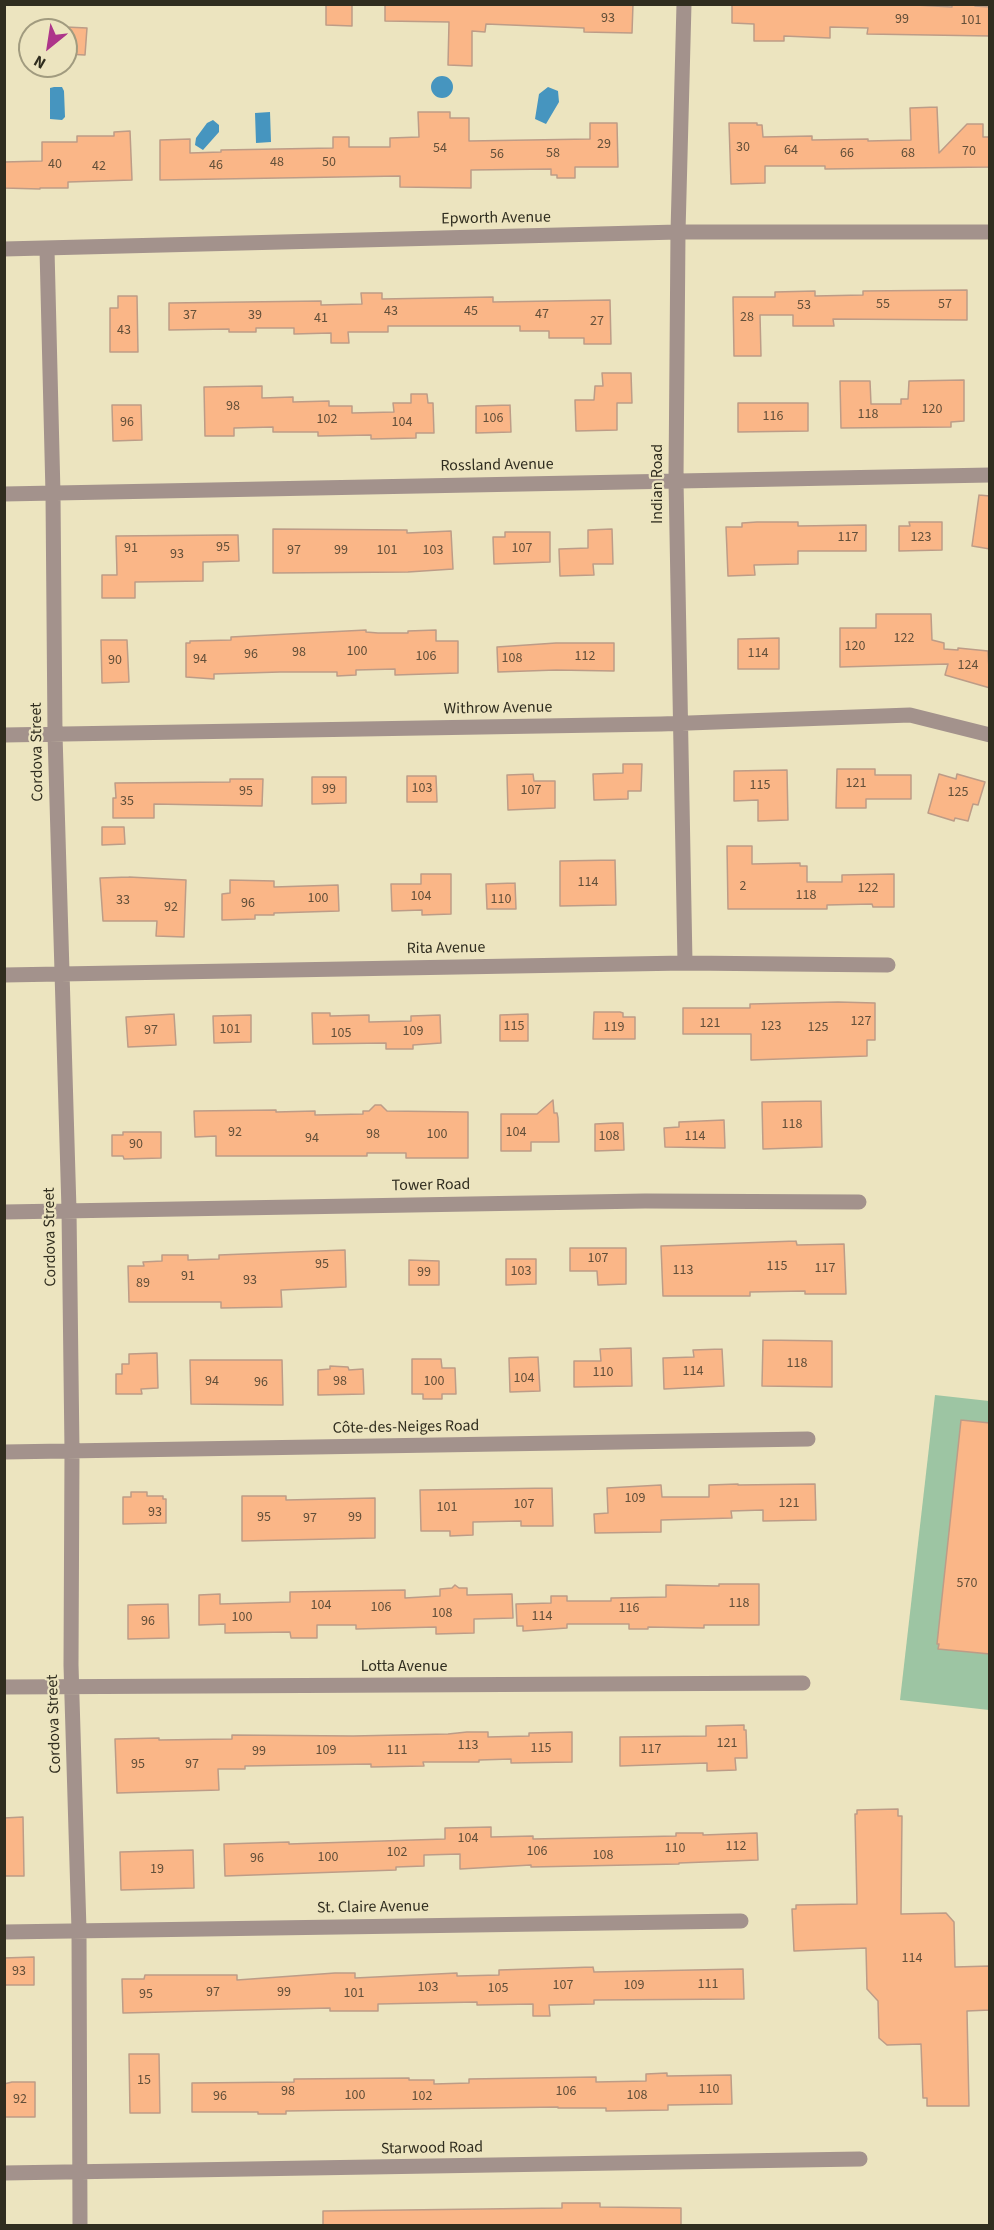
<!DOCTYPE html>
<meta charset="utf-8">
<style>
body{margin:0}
#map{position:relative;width:994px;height:2230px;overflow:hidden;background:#ece4bf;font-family:"Source Sans 3",sans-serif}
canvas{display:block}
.frame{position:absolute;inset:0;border:6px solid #302d1f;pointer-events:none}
.north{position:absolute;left:18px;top:18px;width:60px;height:60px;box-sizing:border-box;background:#ece4bf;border:2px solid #a19b7f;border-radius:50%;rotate:210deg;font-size:16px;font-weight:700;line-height:24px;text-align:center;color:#302d1f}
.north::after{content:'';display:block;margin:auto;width:21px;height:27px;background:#ad358a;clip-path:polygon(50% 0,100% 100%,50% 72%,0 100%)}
</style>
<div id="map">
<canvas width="994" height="2230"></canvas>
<div class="frame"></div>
<div class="north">N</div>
</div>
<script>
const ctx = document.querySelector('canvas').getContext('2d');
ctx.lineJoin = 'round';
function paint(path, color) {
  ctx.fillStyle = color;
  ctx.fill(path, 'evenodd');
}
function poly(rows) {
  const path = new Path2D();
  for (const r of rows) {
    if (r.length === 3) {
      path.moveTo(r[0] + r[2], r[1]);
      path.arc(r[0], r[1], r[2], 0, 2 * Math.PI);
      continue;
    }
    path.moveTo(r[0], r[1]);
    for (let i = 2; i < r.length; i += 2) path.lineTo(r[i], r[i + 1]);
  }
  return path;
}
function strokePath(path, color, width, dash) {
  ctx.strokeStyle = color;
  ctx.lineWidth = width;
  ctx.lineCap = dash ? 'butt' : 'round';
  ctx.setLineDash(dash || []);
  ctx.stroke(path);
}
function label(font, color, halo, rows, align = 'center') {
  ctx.font = font + ' "Source Sans 3",sans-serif';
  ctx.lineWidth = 4.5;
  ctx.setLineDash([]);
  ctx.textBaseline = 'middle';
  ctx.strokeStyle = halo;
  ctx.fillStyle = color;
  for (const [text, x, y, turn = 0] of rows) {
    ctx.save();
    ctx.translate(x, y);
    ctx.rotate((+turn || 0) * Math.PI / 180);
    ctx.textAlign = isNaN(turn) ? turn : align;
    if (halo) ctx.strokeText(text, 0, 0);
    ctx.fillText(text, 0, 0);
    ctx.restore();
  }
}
paint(poly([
 [935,1395,989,1401,989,1710,900,1700]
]), '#9dc5a3');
paint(poly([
 [442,87,11],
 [54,87,62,87,64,91,65,117,62,120,50,119,50,88],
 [548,87,558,91,559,102,546,124,535,119,539,94],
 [270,112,271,142,256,143,255,113],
 [213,120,219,125,219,132,203,150,195,145,196,138,207,123]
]), '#4695bf');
const building = poly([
 [326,4,352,4,352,26,326,25,326,4],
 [385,4,633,4,632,33,584,32,584,28,486,24,485,32,472,31,472,66,448,65,449,22,385,21,385,4],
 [732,4,897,4,952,7,952,4,976,4,975,6,990,7,990,36,867,34,868,28,830,27,830,38,784,36,784,41,754,41,754,24,732,23,732,4],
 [66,27,87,28,85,55,66,54,66,27],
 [937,107,939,153,967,124,983,124,983,137,990,137,990,167,825,169,825,166,765,166,765,183,731,184,729,123,757,123,757,125,762,125,763,137,812,136,812,140,868,139,868,141,911,140,910,108,937,107],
 [418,112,450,112,450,118,469,118,469,141,590,139,590,123,617,123,618,167,575,167,575,178,557,178,557,175,551,175,551,169,471,170,471,188,400,187,400,176,160,180,160,140,190,139,190,153,221,152,221,150,333,148,333,137,349,137,349,147,390,147,390,138,419,137,418,112],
 [130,131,132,180,68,182,68,188,40,188,40,189,4,188,4,162,42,161,42,142,77,142,77,136,114,136,114,132,130,131],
 [967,290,967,320,833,319,834,326,793,326,793,315,760,315,761,356,734,356,733,297,775,297,775,292,815,291,815,296,863,295,863,291,967,290],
 [361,293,382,293,382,299,493,297,493,302,610,300,611,344,584,344,584,338,549,338,549,331,520,331,520,326,388,326,388,332,348,332,349,343,331,343,331,333,294,334,294,328,256,328,256,332,229,332,229,329,169,330,169,303,321,301,321,305,362,304,361,293],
 [118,296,137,296,138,352,110,352,110,308,118,308,118,296],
 [602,373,631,373,632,403,617,403,617,430,576,431,575,400,594,400,595,386,603,386,602,373],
 [964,380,964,421,951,422,951,427,841,428,840,381,870,381,871,404,901,404,901,399,908,399,909,381,964,380],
 [262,386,262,398,293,397,293,402,329,401,329,406,352,406,352,413,394,412,393,403,411,403,411,394,427,394,428,403,433,403,434,433,416,433,416,438,371,439,371,435,318,436,318,432,273,432,273,427,234,428,234,436,205,436,204,387,262,386],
 [738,403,808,403,808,431,738,432,738,403],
 [112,405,141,405,142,440,113,441,112,405],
 [510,405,511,432,476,433,476,406,510,405],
 [979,495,990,496,990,549,972,546,979,495],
 [757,522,798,522,798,526,866,525,866,551,798,551,798,564,754,565,755,575,728,576,726,527,742,527,742,523,757,522],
 [909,522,942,522,942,550,899,551,899,526,910,526,909,522],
 [273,529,407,530,407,533,451,531,453,569,408,572,273,573,273,529],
 [612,529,613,564,593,564,594,575,560,576,559,549,588,548,588,530,612,529],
 [505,532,550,532,550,562,494,564,493,537,505,537,505,532],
 [227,535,238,535,239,561,203,562,203,581,135,582,135,598,102,598,102,575,117,575,116,536,227,535],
 [876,614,931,614,932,640,944,643,944,649,958,650,958,648,988,651,990,688,945,675,948,664,840,667,840,628,876,628,876,614],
 [366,630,366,632,378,633,408,633,408,631,436,630,436,641,458,641,458,673,395,675,395,669,356,670,356,675,337,676,337,672,280,672,214,674,214,679,186,677,186,643,190,643,190,641,231,640,231,637,366,630],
 [779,638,779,669,738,669,738,639,779,638],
 [101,640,127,640,129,682,102,683,101,640],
 [556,643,614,643,614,671,556,670,498,672,497,647,556,643],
 [623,764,642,764,641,791,628,791,628,799,594,800,593,774,623,773,623,764],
 [837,769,875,769,875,775,911,775,911,799,866,799,866,808,836,808,837,769],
 [787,770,788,820,758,821,758,800,734,801,734,771,787,770],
 [533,774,534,781,555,781,555,808,508,810,507,775,533,774],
 [939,774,956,779,957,774,985,782,978,805,973,804,968,821,955,818,954,821,928,813,939,774],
 [407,776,436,776,437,802,407,802,407,776],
 [312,777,346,777,346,803,312,804,312,777],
 [230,779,263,779,262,806,154,804,154,818,113,818,113,798,116,798,115,783,230,782,230,779],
 [102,827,124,827,125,844,102,845,102,827],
 [727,846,752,846,752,864,800,863,800,866,807,866,807,882,842,882,842,875,894,874,894,907,873,907,872,904,827,905,827,909,728,909,727,846],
 [615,860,616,905,560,906,560,861,615,860],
 [421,874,451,874,451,914,422,915,422,910,392,911,391,884,421,884,421,874],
 [129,877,186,880,184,937,156,936,157,921,103,921,100,878,129,877],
 [230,880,274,881,274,887,338,885,339,911,274,913,274,915,255,915,255,919,222,920,222,894,230,893,230,880],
 [515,883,516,909,487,909,486,884,515,883],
 [838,1002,875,1003,875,1040,867,1040,867,1056,751,1060,751,1034,683,1034,683,1008,750,1008,750,1004,838,1002],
 [594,1012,620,1012,623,1013,623,1017,635,1017,635,1039,593,1039,594,1012],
 [312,1013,330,1013,330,1016,369,1015,369,1022,411,1021,411,1016,440,1015,441,1043,413,1045,413,1049,386,1049,386,1043,313,1044,312,1013],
 [174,1014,176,1045,128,1047,126,1017,174,1014],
 [528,1014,528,1041,500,1041,500,1015,528,1014],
 [251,1015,251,1042,214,1043,213,1016,251,1015],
 [553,1100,554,1113,557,1113,558,1118,559,1142,531,1142,531,1151,501,1151,501,1114,537,1114,553,1100],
 [821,1101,822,1147,763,1149,762,1102,821,1101],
 [375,1105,381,1105,387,1111,468,1112,468,1158,406,1158,406,1153,367,1153,367,1156,216,1156,216,1136,195,1137,194,1111,276,1110,276,1112,315,1111,315,1115,363,1114,363,1111,369,1111,375,1105],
 [724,1120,725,1148,665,1147,664,1128,679,1127,679,1122,724,1120],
 [615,1123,623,1123,624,1150,595,1151,595,1124,615,1123],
 [123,1132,161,1132,161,1158,124,1159,123,1156,112,1156,112,1135,123,1135,123,1132],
 [796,1241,797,1245,844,1244,846,1294,805,1294,805,1291,750,1292,750,1296,663,1296,661,1246,796,1241],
 [570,1248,626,1248,626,1284,598,1285,597,1271,570,1271,570,1248],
 [345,1250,346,1287,281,1290,282,1307,221,1308,221,1302,129,1302,128,1266,144,1266,143,1262,162,1261,162,1255,188,1255,188,1260,219,1259,219,1255,345,1250],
 [506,1259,536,1259,536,1284,506,1285,506,1259],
 [409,1260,439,1261,439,1285,409,1285,409,1260],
 [763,1340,832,1341,832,1387,762,1386,763,1340],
 [631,1348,632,1386,574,1387,574,1361,601,1361,600,1349,631,1348],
 [722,1349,724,1386,664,1389,663,1358,694,1357,693,1350,722,1349],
 [157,1353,158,1388,141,1389,142,1394,116,1394,116,1374,122,1374,122,1364,129,1364,129,1354,157,1353],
 [538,1357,540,1391,510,1392,509,1358,538,1357],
 [412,1359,441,1359,442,1368,455,1368,456,1394,442,1394,442,1399,423,1399,423,1394,412,1394,412,1359],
 [190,1360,282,1360,283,1405,191,1404,190,1360],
 [330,1366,348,1367,349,1370,363,1369,364,1394,318,1395,318,1370,330,1369,330,1366],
 [961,1420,990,1423,990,1654,938,1649,939,1644,937,1644,961,1420],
 [738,1484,738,1485,815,1484,816,1520,763,1521,763,1510,731,1511,732,1518,661,1520,661,1532,595,1533,594,1514,608,1513,607,1488,661,1485,662,1497,709,1497,709,1485,738,1484],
 [552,1488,553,1526,521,1526,521,1521,473,1522,473,1535,450,1536,450,1531,421,1531,420,1490,552,1488],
 [131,1492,147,1492,147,1496,163,1496,163,1499,166,1499,166,1523,123,1524,123,1497,131,1497,131,1492],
 [242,1496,286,1496,286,1500,375,1498,375,1538,242,1541,242,1496],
 [719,1584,759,1584,759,1625,704,1625,704,1628,648,1627,648,1629,629,1629,629,1624,567,1624,567,1628,523,1631,523,1626,517,1626,516,1604,551,1603,551,1596,567,1596,567,1601,611,1601,611,1598,666,1597,666,1585,719,1586,719,1584],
 [455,1585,459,1588,467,1588,467,1595,512,1594,513,1618,474,1619,474,1633,436,1634,436,1627,356,1629,356,1625,317,1625,317,1638,291,1638,290,1632,225,1633,225,1624,199,1625,199,1595,220,1594,220,1604,290,1602,290,1592,405,1590,405,1598,440,1596,440,1589,452,1588,455,1585],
 [168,1604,169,1638,128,1639,128,1605,168,1604],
 [744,1725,744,1730,746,1730,747,1758,735,1758,736,1770,707,1771,707,1763,620,1766,620,1737,706,1736,706,1726,744,1725],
 [467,1732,488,1732,488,1737,529,1736,529,1733,572,1732,572,1762,511,1763,511,1759,479,1760,479,1762,423,1762,424,1766,371,1767,371,1764,245,1766,245,1769,218,1769,219,1790,117,1793,115,1739,159,1738,159,1740,232,1739,232,1735,353,1736,448,1734,467,1732],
 [898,1809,898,1816,902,1816,901,1914,946,1913,954,1922,955,1967,990,1966,990,2010,967,2011,969,2106,927,2106,927,2098,923,2098,921,2044,887,2045,879,2038,878,2001,867,1989,866,1948,794,1951,792,1909,796,1909,796,1905,857,1904,855,1814,857,1814,857,1810,898,1809],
 [23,1817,24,1876,4,1876,4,1818,23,1817],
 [491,1827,491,1837,533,1836,533,1839,676,1836,676,1833,703,1833,703,1835,757,1833,758,1860,679,1863,679,1864,531,1867,531,1865,460,1869,460,1854,424,1855,424,1866,396,1867,396,1870,225,1876,224,1844,289,1842,289,1844,445,1839,445,1828,491,1827],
 [193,1850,194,1888,121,1890,120,1852,193,1850],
 [34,1957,34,1985,4,1985,4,1958,34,1957],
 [593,1967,594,1972,743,1969,744,1999,594,2000,594,2004,549,2005,550,2016,533,2016,533,2004,477,2005,477,2002,378,2004,378,2011,330,2011,330,2008,123,2013,122,1979,144,1979,145,1975,237,1975,237,1980,335,1973,355,1973,355,1978,457,1973,457,1976,499,1975,499,1970,593,1967],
 [129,2054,159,2054,160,2113,130,2113,129,2054],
 [667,2073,667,2076,731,2075,732,2104,668,2105,668,2110,606,2111,606,2108,558,2108,558,2107,286,2111,286,2114,258,2114,258,2112,192,2112,192,2083,294,2082,294,2079,409,2078,409,2080,434,2080,434,2084,469,2083,469,2079,596,2077,596,2082,646,2081,646,2074,667,2073],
 [12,2082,35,2082,35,2117,4,2117,4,2084,12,2082],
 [562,2203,600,2203,600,2207,681,2208,681,2226,323,2226,323,2211,562,2208,562,2203]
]);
paint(building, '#fab687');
strokePath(building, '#bd9c87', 1.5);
strokePath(poly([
 [684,4,678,232,676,480,685,963],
 [4,249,678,232,990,232],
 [47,249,53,494,55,734,69,1210,72,1451,71,1665,79,1930,80,2226],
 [4,494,990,475],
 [4,735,661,724,910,715,990,735],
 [4,975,685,963,888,965],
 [4,1212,645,1201,859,1202],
 [4,1452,808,1439],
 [4,1687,803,1683],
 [4,1932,741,1921],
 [4,2173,860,2159]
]), '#a3928c', 15);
label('14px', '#624f39', null, [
 ["93",608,19],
 ["99",902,20],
 ["101",971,21],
 ["29",604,145],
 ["30",743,148],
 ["54",440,149],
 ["64",791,151],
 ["70",969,152],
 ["58",553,154],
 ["66",847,154],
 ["68",908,154],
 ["56",497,155],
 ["48",277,163],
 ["50",329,163],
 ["40",55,165],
 ["46",216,166],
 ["42",99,167],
 ["55",883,305],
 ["57",945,305],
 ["53",804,306],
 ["43",391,312],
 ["45",471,312],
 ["47",542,315],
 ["37",190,316],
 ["39",255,316],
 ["28",747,318],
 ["41",321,319],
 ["27",597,322],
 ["43",124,331],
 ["98",233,407],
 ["120",932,410],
 ["118",868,415],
 ["116",773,417],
 ["106",493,419],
 ["102",327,420],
 ["96",127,423],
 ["104",402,423],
 ["117",848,538],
 ["123",921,538],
 ["95",223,548],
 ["91",131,549],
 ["107",522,549],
 ["97",294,551],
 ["99",341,551],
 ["101",387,551],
 ["103",433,551],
 ["93",177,555],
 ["122",904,639],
 ["120",855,647],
 ["100",357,652],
 ["98",299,653],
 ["114",758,654],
 ["96",251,655],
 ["106",426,657],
 ["112",585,657],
 ["108",512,659],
 ["94",200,660],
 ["90",115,661],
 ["124",968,666],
 ["121",856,784],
 ["115",760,786],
 ["103",422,789],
 ["99",329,790],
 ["107",531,791],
 ["95",246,792],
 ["125",958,793],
 ["35",127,802],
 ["114",588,883],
 ["2",743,887],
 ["122",868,889],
 ["118",806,896],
 ["104",421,897],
 ["100",318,899],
 ["110",501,900],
 ["33",123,901],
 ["96",248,904],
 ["92",171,908],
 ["127",861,1022],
 ["121",710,1024],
 ["115",514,1027],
 ["123",771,1027],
 ["119",614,1028],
 ["125",818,1028],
 ["101",230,1030],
 ["97",151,1031],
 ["109",413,1032],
 ["105",341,1034],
 ["118",792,1125],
 ["92",235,1133],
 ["104",516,1133],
 ["98",373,1135],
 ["100",437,1135],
 ["108",609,1137],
 ["114",695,1137],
 ["94",312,1139],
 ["90",136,1145],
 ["107",598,1259],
 ["95",322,1265],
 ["115",777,1267],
 ["117",825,1269],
 ["113",683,1271],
 ["103",521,1272],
 ["99",424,1273],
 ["91",188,1277],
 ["93",250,1281],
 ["89",143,1284],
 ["118",797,1364],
 ["114",693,1372],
 ["110",603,1373],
 ["104",524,1379],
 ["94",212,1382],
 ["98",340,1382],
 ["100",434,1382],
 ["96",261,1383],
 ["109",635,1499],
 ["121",789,1504],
 ["107",524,1505],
 ["101",447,1508],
 ["93",155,1513],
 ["95",264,1518],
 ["99",355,1518],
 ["97",310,1519],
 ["570",967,1584],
 ["118",739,1604],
 ["104",321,1606],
 ["106",381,1608],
 ["116",629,1609],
 ["108",442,1614],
 ["114",542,1617],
 ["100",242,1618],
 ["96",148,1622],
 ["121",727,1744],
 ["113",468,1746],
 ["115",541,1749],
 ["117",651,1750],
 ["109",326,1751],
 ["111",397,1751],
 ["99",259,1752],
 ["95",138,1765],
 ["97",192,1765],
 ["104",468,1839],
 ["112",736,1847],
 ["110",675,1849],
 ["106",537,1852],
 ["102",397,1853],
 ["108",603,1856],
 ["100",328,1858],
 ["96",257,1859],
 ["19",157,1870],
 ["114",912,1959],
 ["93",19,1972],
 ["111",708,1985],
 ["107",563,1986],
 ["109",634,1986],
 ["103",428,1988],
 ["105",498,1989],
 ["97",213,1993],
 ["99",284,1993],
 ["101",354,1994],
 ["95",146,1995],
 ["15",144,2081],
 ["110",709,2090],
 ["98",288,2092],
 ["106",566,2092],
 ["100",355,2096],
 ["108",637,2096],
 ["96",220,2097],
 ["102",422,2097],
 ["92",20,2100]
]);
label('16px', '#302d1f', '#ece4bf', [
 ["Epworth Avenue",496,219,-1],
 ["Rossland Avenue",497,466,-1],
 ["Indian Road",658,484,-90],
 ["Withrow Avenue",498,709,-1],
 ["Cordova Street",38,752,-91],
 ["Rita Avenue",446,949,-1],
 ["Tower Road",431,1186,-1],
 ["Cordova Street",51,1237,-91],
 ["Côte-des-Neiges Road",406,1428,-1],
 ["Lotta Avenue",404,1667],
 ["Cordova Street",55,1724,-92],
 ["St. Claire Avenue",373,1908,-1],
 ["Starwood Road",432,2149,-1]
]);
</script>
